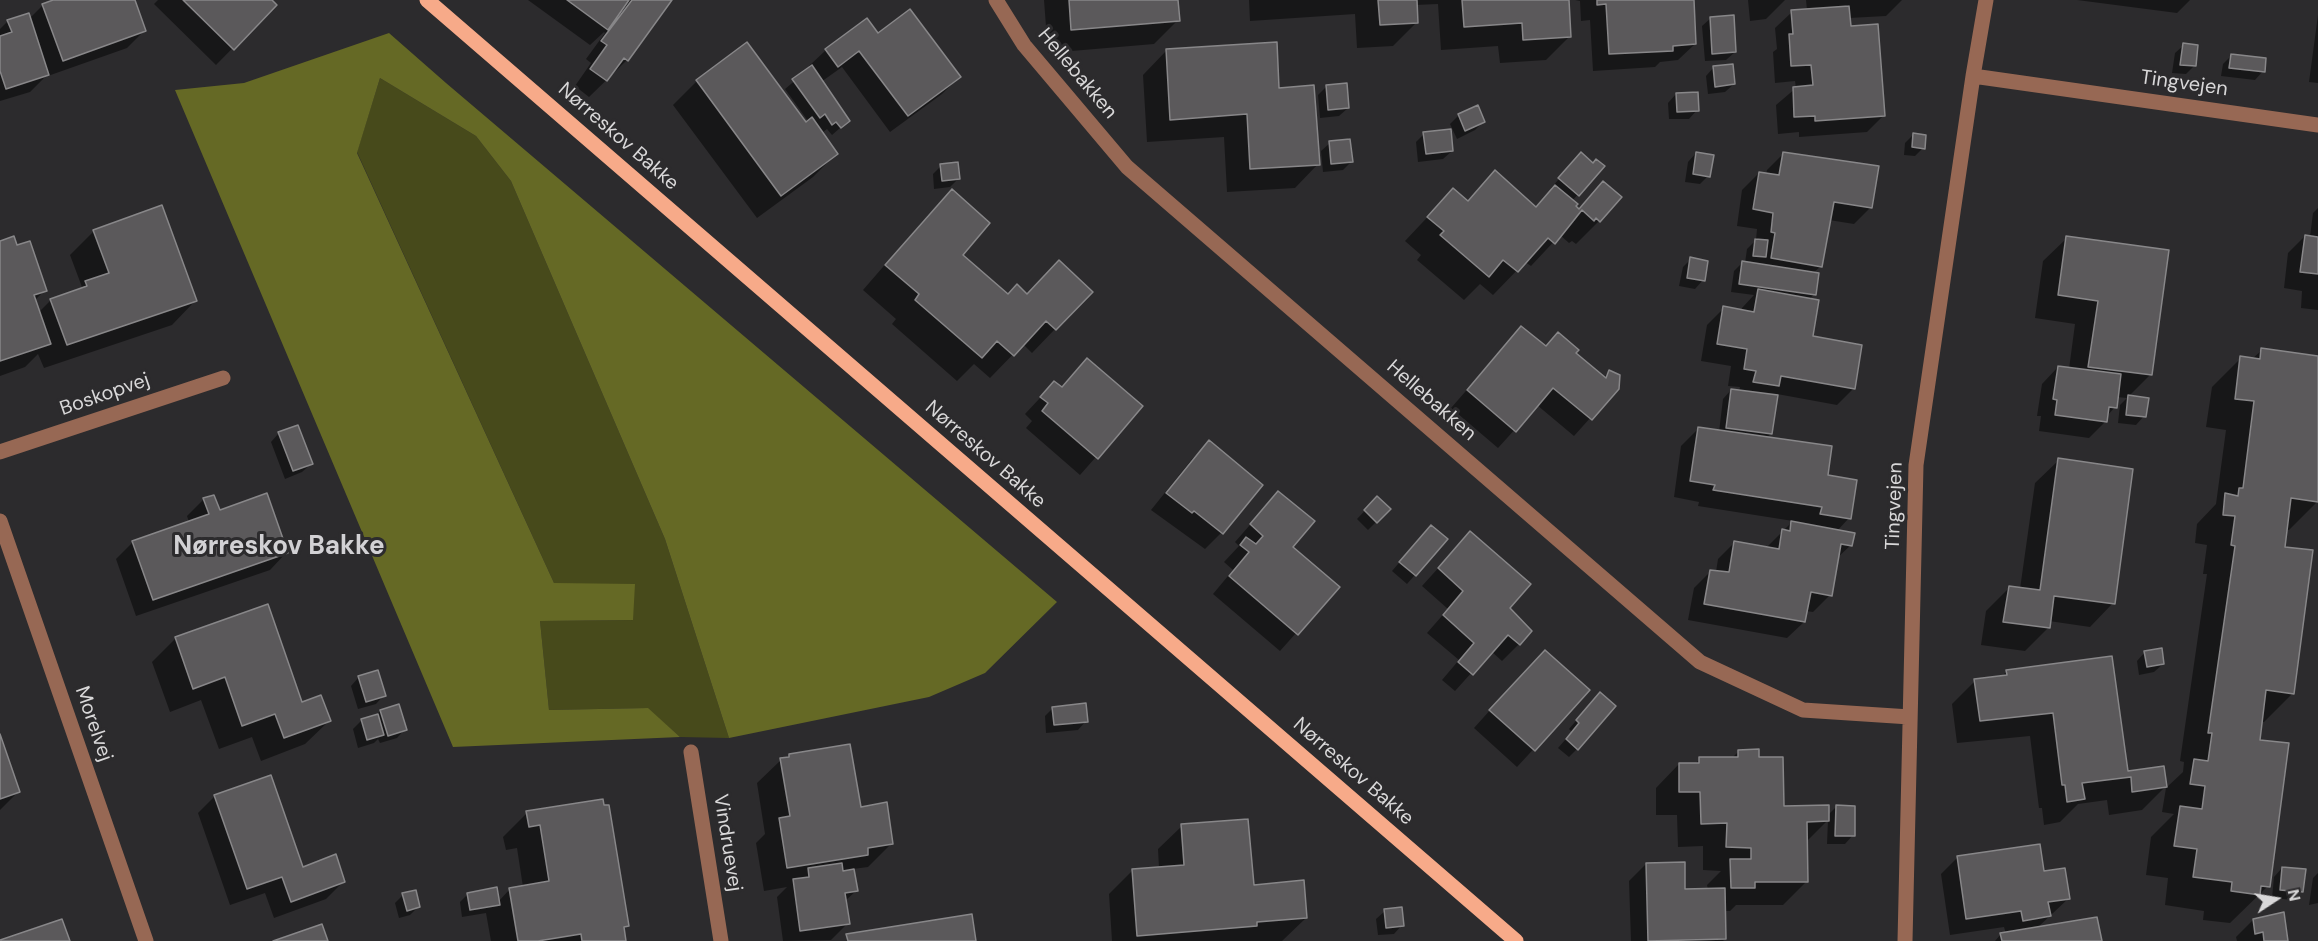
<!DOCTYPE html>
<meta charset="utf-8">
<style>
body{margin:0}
#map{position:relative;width:2318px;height:941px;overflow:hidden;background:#2c2b2d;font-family:"DM Sans",sans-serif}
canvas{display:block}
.north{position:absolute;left:2246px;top:869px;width:60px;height:60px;-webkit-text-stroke:4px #2c2b2d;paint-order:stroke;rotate:78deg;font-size:16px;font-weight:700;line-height:24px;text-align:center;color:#d9d8d9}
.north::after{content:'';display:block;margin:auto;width:21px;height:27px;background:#d9d8d9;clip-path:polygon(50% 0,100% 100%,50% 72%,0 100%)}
</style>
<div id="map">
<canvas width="2318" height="941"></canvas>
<div class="north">N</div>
</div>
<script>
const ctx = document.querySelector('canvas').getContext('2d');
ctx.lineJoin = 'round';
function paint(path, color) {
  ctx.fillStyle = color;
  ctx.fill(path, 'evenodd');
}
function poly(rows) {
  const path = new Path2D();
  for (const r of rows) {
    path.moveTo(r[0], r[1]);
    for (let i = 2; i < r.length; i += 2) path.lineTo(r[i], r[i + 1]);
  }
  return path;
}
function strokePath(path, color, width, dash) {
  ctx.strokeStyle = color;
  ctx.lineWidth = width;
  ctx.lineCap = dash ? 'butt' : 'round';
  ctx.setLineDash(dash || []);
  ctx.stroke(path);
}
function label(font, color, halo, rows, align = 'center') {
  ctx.font = font + ' "DM Sans",sans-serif';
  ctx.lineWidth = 6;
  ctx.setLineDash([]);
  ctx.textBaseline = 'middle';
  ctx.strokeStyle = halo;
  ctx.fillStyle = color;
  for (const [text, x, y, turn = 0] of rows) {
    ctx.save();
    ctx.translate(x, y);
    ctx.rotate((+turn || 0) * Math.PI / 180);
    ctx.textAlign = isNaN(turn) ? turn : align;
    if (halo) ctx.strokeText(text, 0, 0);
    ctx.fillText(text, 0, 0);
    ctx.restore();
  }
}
paint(poly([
 [380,78,476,136,511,181,665,539,729,738,680,737,647,708,549,710,540,621,633,620,554,583,357,152]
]), '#474a1b');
paint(poly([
 [389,33,446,83,1057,602,985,673,929,697,729,738,665,539,511,181,476,136,380,78,357,153,554,583,635,584,633,620,540,621,549,710,648,708,680,737,453,747,175,90,244,83]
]), '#656925');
paint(poly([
 [57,0,133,0,144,31,127,48,45,77,30,92,0,101,0,29,8,21,29,19,43,5],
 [158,0,270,0,275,5,216,65,154,4],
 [528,0,671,0,627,60,589,97,575,86,591,63,586,59,605,33,604,32,590,45],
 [1044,0,1176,0,1178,20,1154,44,1048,53],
 [1249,0,1567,0,1570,36,1546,60,1500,63,1498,46,1441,50,1438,4,1415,5,1417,22,1393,46,1357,48,1355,14,1250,21],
 [1575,0,1692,0,1695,44,1678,60,1660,62,1655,67,1593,71,1590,20,1581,21,1580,1],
 [1748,0,1785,0,1766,19,1750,21],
 [1806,0,1902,0,1886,16,1849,18,1850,28,1884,115,1867,132,1799,137,1799,132,1778,134,1776,105,1796,88,1795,81,1775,83,1773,52,1777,49,1775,28,1792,12,1807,10],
 [2077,0,2190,0,2177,13],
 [2318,15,2318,83,2309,82],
 [1711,18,1735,52,1726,60,1705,61,1702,26],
 [878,35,959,77,942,94,890,132,842,67,821,82,848,121,832,135,827,129,822,133,836,154,813,177,757,218,673,105,697,81,806,124,808,121,785,89,810,68,809,66,826,50],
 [2184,45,2194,66,2186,74,2172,73,2175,53],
 [1166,51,1278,89,1318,164,1295,188,1227,192,1224,137,1147,142,1143,75],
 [2231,56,2263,71,2255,80,2221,76,2223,64],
 [1714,67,1734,84,1725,92,1708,94,1706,76],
 [1327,86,1348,108,1339,116,1320,118,1318,95],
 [1676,94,1697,110,1689,119,1669,119,1668,103],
 [1459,115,1483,122,1475,130,1457,139,1450,124],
 [1424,134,1452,151,1443,159,1418,162,1416,142],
 [1913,135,1923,148,1915,156,1904,155,1905,143],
 [1330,143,1351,162,1343,170,1323,172,1321,151],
 [1696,153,1708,176,1700,184,1685,182,1688,162],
 [1784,153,1871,207,1854,224,1829,220,1820,267,1813,273,1814,294,1809,300,1811,337,1854,388,1837,405,1777,394,1771,434,1766,438,1826,477,1849,518,1837,531,1851,545,1837,558,1830,595,1813,612,1806,611,1804,622,1787,638,1688,620,1694,588,1711,571,1716,572,1718,559,1735,542,1766,548,1793,521,1698,506,1699,502,1674,497,1681,446,1698,429,1719,432,1723,399,1731,390,1739,391,1740,387,1728,386,1731,366,1701,361,1707,325,1724,308,1741,311,1742,308,1754,295,1731,292,1734,271,1742,263,1745,263,1747,249,1756,240,1757,229,1737,226,1742,190,1759,173,1766,175,1767,170],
 [1573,163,1603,166,1572,201,1577,210,1603,183,1599,221,1576,244,1572,241,1569,243,1560,235,1531,266,1525,262,1493,295,1480,284,1464,300,1417,260,1421,255,1405,241,1453,190,1466,202,1495,172,1535,207,1553,189,1551,188],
 [941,166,959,178,950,187,934,189,933,174],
 [952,191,960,255,1007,296,1017,286,1055,329,1032,353,1023,344,990,378,974,364,957,381,892,324,896,319,863,290,928,215],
 [2318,208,2318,310,2301,308,2302,291,2284,288,2288,253,2305,236,2310,237,2313,213],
 [94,231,195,301,172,325,44,368,38,354,25,367,0,376,0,242,16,247,45,290,34,301,38,313,51,300,79,290,82,287,70,255],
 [2067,238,2150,375,2128,397,2144,416,2136,425,2118,423,2120,405,2127,398,2117,397,2115,407,2107,416,2106,421,2089,438,2039,431,2041,416,2037,416,2042,384,2058,367,2069,369,2075,324,2035,318,2043,261],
 [1691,259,1703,280,1695,289,1679,286,1683,267],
 [1521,328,1545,347,1574,353,1603,378,1610,371,1617,388,1574,436,1537,405,1498,448,1451,408],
 [2262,350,2318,357,2318,501,2289,530,2286,530,2283,548,2293,693,2264,722,2260,721,2258,741,2268,886,2230,923,2203,920,2204,911,2165,905,2168,878,2146,875,2151,837,2174,814,2162,812,2166,788,2183,772,2184,762,2180,761,2207,574,2203,574,2207,545,2195,543,2197,524,2216,504,2226,430,2206,427,2212,387,2241,358,2252,359],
 [1087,360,1141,406,1080,475,1026,428,1032,421,1025,414,1054,383,1060,388],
 [279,433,311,464,302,472,285,479,271,442],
 [1209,442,1261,485,1221,533,1205,549,1151,510,1192,459],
 [2059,460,2113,603,2090,627,2049,621,2049,627,2025,651,1981,645,1986,611,2010,587,2020,589,2035,483],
 [1278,493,1291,547,1337,587,1280,651,1213,594,1233,570,1224,562,1239,546,1235,542],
 [1377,498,1389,509,1368,530,1357,519],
 [204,499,219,512,286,553,270,570,136,616,116,559,133,542,189,522,187,516],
 [1470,533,1508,609,1519,644,1502,661,1491,651,1455,691,1442,680,1459,660,1427,633,1448,609,1422,586],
 [1423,535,1446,539,1407,584,1392,571],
 [176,638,302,704,329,721,305,744,261,761,252,737,219,749,201,700,170,712,152,662],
 [2145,652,2163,664,2154,672,2139,675,2137,661],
 [1528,668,1587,691,1517,767,1474,728],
 [2007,671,2126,772,2165,787,2142,810,2109,815,2107,800,2078,804,2060,822,2044,825,2042,808,2039,808,2030,736,1957,743,1952,704,1975,681,2001,677],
 [359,677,384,695,376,704,358,709,351,686],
 [1592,702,1577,749,1569,757,1558,748,1572,732,1569,729],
 [1053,708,1086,721,1078,730,1046,733,1045,716],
 [380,711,405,729,397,738,380,743,378,739,374,743,358,748,353,729,361,721,375,717],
 [0,739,19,791,0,810],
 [1739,751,1758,759,1783,807,1827,816,1836,807,1853,835,1845,844,1827,844,1828,820,1806,842,1807,881,1783,905,1736,905,1730,911,1724,911,1725,939,1723,941,1631,941,1629,881,1646,864,1684,891,1708,890,1707,885,1721,871,1703,870,1703,846,1678,847,1677,815,1656,815,1656,788,1679,764,1695,764,1700,759,1732,758],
 [790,755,859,808,892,843,868,867,853,869,856,891,845,901,848,923,831,940,783,941,777,897,787,887,764,891,756,843,765,834,757,783,781,760,787,759],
 [215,796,302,869,343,882,326,899,274,918,265,893,230,905,198,813],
 [602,801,627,926,623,930,625,941,491,941,486,913,462,917,460,902,468,894,498,902,510,889,523,887,517,848,506,850,503,837,527,813],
 [1182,826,1252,886,1306,918,1282,941,1112,941,1109,894,1133,870,1159,868,1158,849],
 [1958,857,2043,873,2069,898,2036,929,2100,941,1995,941,2001,934,2006,934,2004,927,1950,935,1941,874],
 [2282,868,2301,891,2293,900,2272,898,2274,877],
 [2318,873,2318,903,2309,905,2313,878],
 [403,895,418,907,410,915,399,918,395,903],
 [1385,911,1402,925,1394,934,1378,935,1376,919],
 [2253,920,2286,941,2237,941,2236,937]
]), '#0007');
const building = poly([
 [53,0,135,0,146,31,63,61,42,4,53,0],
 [183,0,272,0,277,5,234,50,183,0],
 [567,0,629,0,608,30,567,0],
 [632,0,672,0,628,61,624,58,607,81,590,69,607,45,601,41,632,0],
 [1069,0,1178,0,1180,21,1071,30,1069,0],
 [1378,0,1417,0,1418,23,1380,25,1378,0],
 [1462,0,1569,0,1571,37,1523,40,1522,23,1464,27,1462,0],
 [1597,0,1694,0,1696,44,1673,46,1673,51,1609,54,1606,4,1597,5,1597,0],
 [1849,6,1851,26,1878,24,1885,116,1815,121,1815,116,1794,117,1793,87,1813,85,1811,65,1791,66,1789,34,1793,34,1791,10,1849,6],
 [910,9,961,77,908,116,859,51,838,67,825,49,867,18,878,33,910,9],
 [29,13,49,75,6,89,0,71,0,36,12,32,7,20,29,13],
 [1734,15,1736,52,1712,54,1710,17,1734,15],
 [747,42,806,122,812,117,838,154,781,196,696,80,747,42],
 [1277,42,1279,88,1314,85,1320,165,1250,169,1247,114,1170,120,1166,49,1277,42],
 [2183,43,2198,45,2196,66,2180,65,2183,43],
 [2231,54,2266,58,2265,72,2229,68,2231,54],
 [1733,64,1735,84,1715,87,1713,66,1733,64],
 [812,65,850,121,841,128,836,122,832,125,825,114,820,118,792,79,812,65],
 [1347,83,1349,108,1328,110,1326,85,1347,83],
 [1698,92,1699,111,1677,112,1676,93,1698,92],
 [1478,105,1485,122,1465,131,1458,114,1478,105],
 [1451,129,1453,151,1426,154,1423,132,1451,129],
 [1913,133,1926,135,1925,149,1912,147,1913,133],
 [1350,139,1353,162,1331,164,1329,141,1350,139],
 [1581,152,1593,163,1596,159,1605,166,1579,196,1558,178,1581,152],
 [1696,152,1714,155,1710,177,1693,174,1696,152],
 [1783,152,1879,166,1872,208,1834,202,1822,267,1771,258,1775,233,1771,232,1773,213,1753,209,1759,172,1779,175,1783,152],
 [958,162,960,179,942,181,940,164,958,162],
 [1495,170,1536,207,1555,185,1578,204,1576,206,1579,209,1603,181,1622,197,1600,222,1596,218,1594,221,1582,210,1555,244,1548,238,1518,272,1503,260,1489,277,1440,235,1444,231,1427,217,1453,188,1468,201,1495,170],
 [952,189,990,223,963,255,1008,294,1017,284,1027,294,1059,260,1093,292,1056,330,1046,321,1014,356,997,341,982,358,915,300,919,294,885,265,952,189],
 [162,205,197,301,67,345,50,299,87,286,85,281,109,273,93,230,162,205],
 [2305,235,2318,237,2318,274,2300,272,2305,235],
 [14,236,17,245,30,241,47,291,34,295,51,344,0,361,0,241,14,236],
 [2066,236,2169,250,2152,375,2088,367,2098,301,2058,295,2066,236],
 [1755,239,1768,240,1766,257,1753,256,1755,239],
 [1690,257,1708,261,1705,281,1687,278,1690,257],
 [1742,261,1819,273,1816,295,1739,284,1742,261],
 [1758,289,1819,300,1813,336,1862,345,1855,389,1781,376,1779,386,1753,382,1756,371,1744,369,1747,349,1717,344,1723,306,1754,312,1758,289],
 [1521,326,1546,346,1558,332,1579,350,1576,353,1606,378,1609,370,1620,375,1619,389,1592,420,1553,388,1516,432,1467,390,1521,326],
 [2261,348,2318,356,2318,502,2291,498,2285,547,2313,550,2294,694,2266,690,2260,740,2289,743,2270,887,2261,886,2260,895,2231,891,2232,882,2193,877,2197,849,2174,846,2180,806,2202,809,2205,786,2190,784,2194,759,2208,761,2212,733,2208,733,2235,546,2231,545,2235,516,2223,515,2225,493,2238,496,2239,488,2243,488,2254,401,2235,399,2240,356,2260,359,2261,348],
 [1087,358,1143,406,1098,459,1042,411,1048,403,1040,397,1054,381,1062,387,1087,358],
 [2058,366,2121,374,2117,408,2109,407,2107,422,2055,415,2057,400,2053,399,2058,366],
 [1731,389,1778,395,1772,434,1726,428,1731,389],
 [2128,395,2149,398,2146,417,2126,415,2128,395],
 [298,425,313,464,293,471,278,432,298,425],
 [1698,427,1832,446,1828,475,1857,480,1851,519,1820,514,1822,507,1713,490,1715,485,1690,481,1698,427],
 [1209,440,1263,485,1223,534,1194,511,1192,513,1166,493,1209,440],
 [2058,458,2133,469,2115,604,2054,596,2050,628,2003,622,2009,586,2040,590,2058,458],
 [1278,491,1315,521,1293,547,1340,587,1298,635,1229,576,1249,552,1240,545,1246,537,1256,544,1263,536,1250,524,1278,491],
 [267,493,288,553,153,600,132,541,209,514,203,498,214,495,220,510,267,493],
 [1377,496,1391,509,1377,523,1364,510,1377,496],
 [1791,521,1855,533,1852,546,1841,544,1832,596,1811,592,1805,622,1704,604,1710,570,1729,572,1734,541,1779,549,1782,529,1790,531,1791,521],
 [1431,525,1448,539,1416,576,1399,562,1431,525],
 [1470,531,1531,584,1510,608,1532,631,1520,645,1508,635,1473,675,1458,662,1474,643,1443,615,1463,591,1438,568,1470,531],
 [268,604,302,702,321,695,331,721,284,738,275,714,242,726,225,677,193,689,175,637,268,604],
 [2162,648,2164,664,2147,667,2144,651,2162,648],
 [1545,650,1590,690,1535,751,1489,710,1545,650],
 [2112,656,2128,771,2164,766,2167,787,2132,792,2131,777,2082,783,2085,799,2067,802,2065,785,2062,785,2053,713,1980,721,1974,679,2007,675,2006,670,2112,656],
 [378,670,386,696,366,702,358,676,378,670],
 [1600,692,1616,706,1578,750,1566,739,1579,723,1576,720,1600,692],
 [1086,703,1088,722,1054,725,1052,707,1086,703],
 [399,704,407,730,388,736,380,710,399,704],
 [378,714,384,735,367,740,361,719,378,714],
 [0,734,20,792,0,799,0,734],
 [850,744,861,807,887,802,893,844,868,848,868,855,787,868,779,818,790,816,780,758,789,757,789,754,850,744],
 [1759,749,1759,757,1783,757,1784,806,1829,805,1829,821,1807,822,1808,882,1755,882,1755,888,1731,888,1730,859,1751,859,1751,848,1726,847,1727,823,1701,824,1700,792,1679,792,1679,763,1699,763,1699,757,1738,757,1738,750,1759,749],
 [271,775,303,867,336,854,345,882,291,902,282,877,247,889,214,795,271,775],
 [603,799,604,805,609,805,629,926,624,927,626,941,582,941,581,934,538,941,518,941,509,888,549,881,540,825,529,827,526,811,603,799],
 [1836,805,1855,806,1855,836,1835,836,1836,805],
 [1248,819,1254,885,1304,880,1307,918,1257,922,1257,926,1137,936,1132,869,1184,865,1181,824,1248,819],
 [2040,844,2044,871,2065,868,2070,899,2048,902,2051,916,2023,921,2021,911,1966,919,1957,856,2040,844],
 [1685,862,1685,889,1725,888,1726,939,1648,941,1646,863,1685,862],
 [842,863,843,871,854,869,858,891,845,893,850,924,800,931,793,879,809,877,808,868,842,863],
 [2282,867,2306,869,2303,892,2280,890,2282,867],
 [497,887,500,905,470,910,467,893,497,887],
 [416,890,420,907,407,911,402,893,416,890],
 [1402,907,1404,926,1386,928,1384,909,1402,907],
 [2284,912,2288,941,2264,941,2263,932,2255,934,2253,919,2284,912],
 [972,914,976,941,848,941,846,934,972,914],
 [2097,917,2102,941,2002,941,2000,933,2097,917],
 [62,919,70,941,0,941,0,940,62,919],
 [322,924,328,941,273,941,322,924]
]);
paint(building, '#5b595b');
strokePath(building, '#888789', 1.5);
strokePath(poly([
 [996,0,1024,45,1127,167,1700,662,1803,710,1910,717],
 [1973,76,2318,125],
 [0,452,223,378],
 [0,521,146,941],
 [691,752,721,941],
 [1905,941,1916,465,1973,76,1986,0]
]), '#976854', 15);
strokePath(poly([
 [427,0,1516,941]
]), '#f7aa89', 15);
label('20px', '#d9d8d9', '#2c2b2d', [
 ["Hellebakken",1077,74,50],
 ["Tingvejen",2184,84,8],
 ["Nørreskov Bakke",618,137,41],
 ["Boskopvej",105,395,-19],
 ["Hellebakken",1431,401,41],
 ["Nørreskov Bakke",985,455,41],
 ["Tingvejen",1895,506,-88],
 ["Morelvej",93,724,71],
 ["Nørreskov Bakke",1353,772,41],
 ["Vindruevej",727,843,81]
]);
label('bold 26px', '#d2d1d4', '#2c2b2d', [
 ["Nørreskov Bakke",279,547]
]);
</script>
